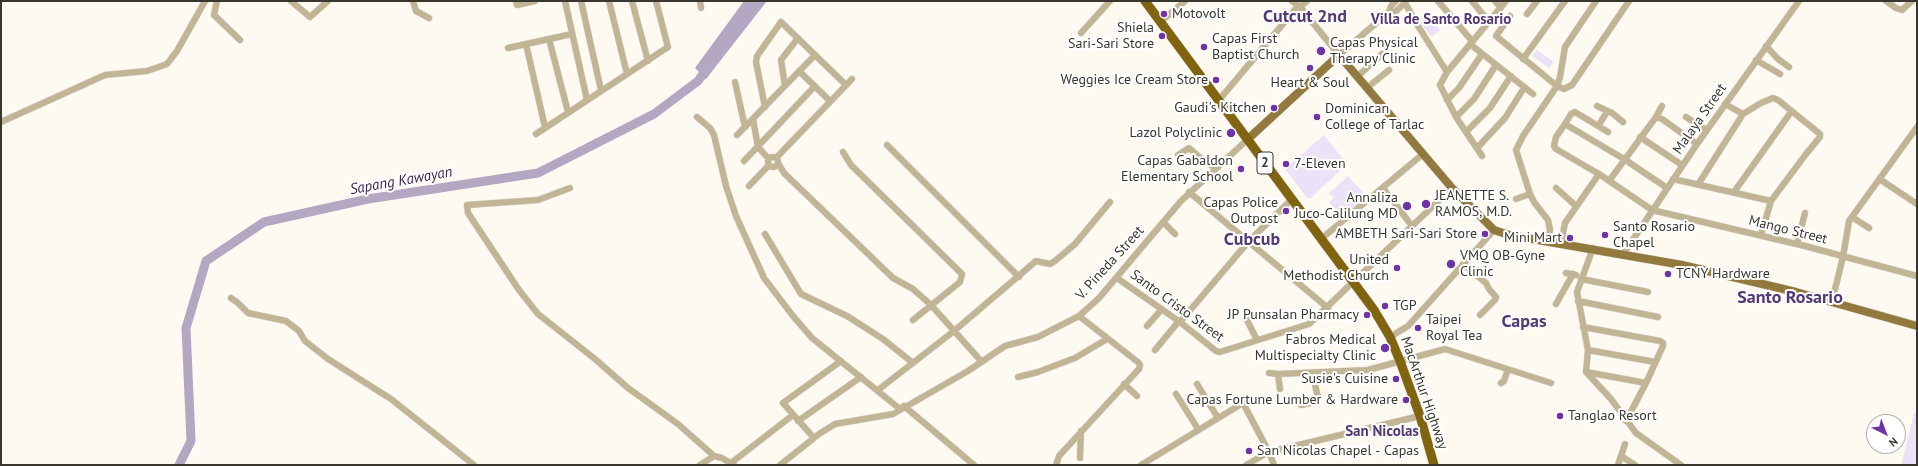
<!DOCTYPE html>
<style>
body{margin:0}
#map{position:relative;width:1918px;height:466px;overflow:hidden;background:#fefaf2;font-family:"PT Sans",sans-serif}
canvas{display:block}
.frame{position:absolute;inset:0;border:2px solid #3a372f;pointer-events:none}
.north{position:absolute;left:1866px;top:414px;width:40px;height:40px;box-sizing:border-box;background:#fff;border:1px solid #b0afac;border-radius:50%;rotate:138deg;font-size:11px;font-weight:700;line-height:16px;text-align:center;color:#3a372f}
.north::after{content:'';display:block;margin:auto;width:14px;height:18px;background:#7032a7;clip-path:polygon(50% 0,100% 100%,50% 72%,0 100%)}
</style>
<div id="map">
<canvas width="1918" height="466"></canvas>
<div class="frame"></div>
<div class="north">N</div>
</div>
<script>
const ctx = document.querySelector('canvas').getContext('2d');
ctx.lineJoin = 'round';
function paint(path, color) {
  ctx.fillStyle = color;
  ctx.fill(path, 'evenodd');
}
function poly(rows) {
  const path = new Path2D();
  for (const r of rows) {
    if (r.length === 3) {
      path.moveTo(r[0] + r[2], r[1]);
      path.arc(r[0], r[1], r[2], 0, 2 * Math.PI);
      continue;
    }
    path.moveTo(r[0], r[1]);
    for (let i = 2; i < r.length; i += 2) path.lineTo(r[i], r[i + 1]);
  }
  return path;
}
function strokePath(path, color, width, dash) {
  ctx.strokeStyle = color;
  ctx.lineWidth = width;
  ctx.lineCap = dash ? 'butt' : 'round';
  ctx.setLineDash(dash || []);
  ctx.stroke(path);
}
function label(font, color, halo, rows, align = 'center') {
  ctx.font = font + ' "PT Sans",sans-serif';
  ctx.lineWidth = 4;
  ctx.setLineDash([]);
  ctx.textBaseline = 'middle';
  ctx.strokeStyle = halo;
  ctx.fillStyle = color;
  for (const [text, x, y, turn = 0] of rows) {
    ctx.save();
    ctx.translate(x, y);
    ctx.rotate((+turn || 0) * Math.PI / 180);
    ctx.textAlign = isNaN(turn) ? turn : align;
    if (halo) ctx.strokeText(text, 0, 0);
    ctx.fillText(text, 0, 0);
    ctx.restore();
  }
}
paint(poly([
 [1428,16,1440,30,1432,37,1420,23],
 [1537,50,1554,62,1549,68,1532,56],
 [1324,135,1347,164,1311,198,1307,198,1285,169],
 [1348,176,1366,196,1342,217,1329,202,1334,198,1329,193],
 [1914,413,1917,414,1917,465,1901,465]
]), '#ebe2f7');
paint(poly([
 [744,1,767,1,706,79,695,68]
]), '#b3a7c2');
strokePath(poly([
 [179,465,191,441,186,328,206,261,264,222,368,199,538,173,654,114,698,81,709,66]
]), '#b3a7c2', 9);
const minor = poly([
 [217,1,214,15,240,40],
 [291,1,310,17,328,1],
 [413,1,416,11,429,18],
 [516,1,517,5,535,1],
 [565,1,587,100],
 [581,1,601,90],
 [609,1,627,74],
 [632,1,648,61],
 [700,1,701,8],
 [1292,1,1300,7,1339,55,1389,12,1391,6,1396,1],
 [1404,1,1418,26,1447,72],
 [1438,1,1472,41],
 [1472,1,1489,22],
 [1495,1,1501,8],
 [1886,1,1896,8,1902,10,1912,1],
 [1300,7,1307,1],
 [1389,12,1395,12,1405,3],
 [1527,14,1537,1],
 [1510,16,1496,36,1557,86,1564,89,1572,85,1629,1],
 [1160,22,1185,1],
 [1081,33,1110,1],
 [549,39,568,112],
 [526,44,545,127],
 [1470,44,1533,94],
 [1766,46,1778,59,1789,67],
 [508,48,572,34],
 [1523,59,1565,1],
 [1756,60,1780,74],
 [799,71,830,101],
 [1358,76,1382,54],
 [735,82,745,127],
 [785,86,781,60,798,38],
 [1368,87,1389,70],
 [1219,100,1298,6],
 [1447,100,1459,88,1482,54],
 [1725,104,1743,114],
 [1597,106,1612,113,1623,122],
 [765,107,756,62,757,56,781,22,846,85],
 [697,117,710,128,714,135,726,186,736,216,764,278,793,316,812,338,900,409],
 [1456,117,1474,99,1496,65],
 [1656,117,1662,106],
 [1686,117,1706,130],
 [753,119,758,147,769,159],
 [1,122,105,75,147,71,167,64,177,51,205,1],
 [1565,124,1571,114,1575,112,1608,132],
 [1598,126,1607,112],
 [1466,132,1490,108,1511,76],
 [536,134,668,47,656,1],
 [737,135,815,55],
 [1640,137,1682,165],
 [887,145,1019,277],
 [1477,148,1505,118,1524,88],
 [843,152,851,165,962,274,960,282,913,320],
 [1178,155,1189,148,1204,161,1216,168],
 [1482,156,1456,117,1440,85,1447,72,1506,1],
 [773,162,5],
 [776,158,852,79],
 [744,161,815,86],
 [778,163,784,173,893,278,913,289,931,305,981,361],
 [1599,174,1652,210,1805,246,1917,276],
 [1673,179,1771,201],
 [1881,180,1917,204],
 [1609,181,1656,117,1662,119,1697,144],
 [1699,183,1743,114,1761,103,1773,98,1778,100,1820,134,1820,137,1806,154,1771,201,1761,235],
 [749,186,769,165],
 [570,188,538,200,467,205,468,213,519,290,538,314,595,359,628,388,678,424,714,456],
 [1383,188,1412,226],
 [1556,188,1576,206],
 [1189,192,1328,308],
 [1734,192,1791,112],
 [1516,199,1530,194],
 [1852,217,1869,228],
 [1163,222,1175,234],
 [765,234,801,294,847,316,883,339,913,363],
 [1321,239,1423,154],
 [1548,240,1550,230,1548,220,1534,202,1530,194,1516,150,1523,136,1557,86,1560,77,1565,47,1596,1],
 [1561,243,1565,223,1599,174,1556,149,1554,146,1556,137,1565,124,1624,159,1667,188],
 [1797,244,1805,213],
 [1593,248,1577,292,1588,350,1586,372,1611,399,1636,433,1681,465],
 [1624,253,1697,144,1799,1],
 [1463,264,1486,283,1489,289,1496,297,1495,300,1480,315],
 [1566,273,1576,275],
 [1117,278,1180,322,1216,351,1220,352,1309,324,1452,188],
 [1581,279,1648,292],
 [231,298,238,303,248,313,286,321,299,331,305,341,328,359,391,399,474,465],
 [1578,301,1658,317],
 [1832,301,1843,257,1849,221,1917,127],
 [1556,304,1573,274],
 [1247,320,1257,340],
 [1180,322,1249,241,1292,199],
 [1147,326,1162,309],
 [1583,327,1660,341,1663,343,1663,346,1646,383,1626,421],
 [1390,337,1408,326,1494,230],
 [1155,350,1179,321],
 [1588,350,1655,362],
 [1586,372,1646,383],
 [1269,373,1278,374],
 [1018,377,1038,372,1075,358,1107,339],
 [1501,383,1504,381,1508,369],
 [1124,384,1137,396],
 [1197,384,1218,418],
 [1280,389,1278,374,1368,370,1445,349,1551,383],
 [878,390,954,331,1036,261,1050,264,1055,261,1075,244,1110,202],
 [1176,394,1198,429],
 [1301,405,1314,402,1318,397,1312,373],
 [904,406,974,465],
 [798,421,861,377],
 [814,438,783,403,841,361],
 [1621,456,1635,465],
 [1080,458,1081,431],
 [731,463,793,415],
 [700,465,714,456,722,458,734,465],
 [780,465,819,434,835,424,893,414,968,371,1005,346,1038,337,1079,316,1099,298,1181,201,1248,139],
 [1056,465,1059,456,1139,369,1140,365,1139,363,1079,316],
 [1141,465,1243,403,1269,452,1274,465],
 [1246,465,1269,452,1420,416],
 [1618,465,1625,444]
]);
const major = poly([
 [1248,139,1339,55,1452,188,1494,230,1509,235,1682,265,1796,292,1917,326]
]);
const highway = poly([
 [1145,1,1374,310,1390,337,1400,361,1420,416,1434,465]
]);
strokePath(minor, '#dbd7cf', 7);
strokePath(major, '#dbd7cf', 9);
strokePath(highway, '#dbd7cf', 10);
strokePath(minor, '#c2b596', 6);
strokePath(major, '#92793d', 8);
strokePath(highway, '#816410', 9);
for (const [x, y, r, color] of [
 [1164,14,4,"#7032a7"],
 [1162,36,4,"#7032a7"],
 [1204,47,4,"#7032a7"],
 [1321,51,5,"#7032a7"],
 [1310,68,4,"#7032a7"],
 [1216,80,4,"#7032a7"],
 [1274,108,4,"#7032a7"],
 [1317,117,4,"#7032a7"],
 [1231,133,5,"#7032a7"],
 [1286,164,4,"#7032a7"],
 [1241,169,4,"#7032a7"],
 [1426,204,5,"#7032a7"],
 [1407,206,5,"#7032a7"],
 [1286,211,4,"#7032a7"],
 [1485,234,4,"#7032a7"],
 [1605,235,4,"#7032a7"],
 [1570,238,4,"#7032a7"],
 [1451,264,5,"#7032a7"],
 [1397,268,4,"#7032a7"],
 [1668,274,4,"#7032a7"],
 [1385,306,4,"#7032a7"],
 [1367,315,4,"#7032a7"],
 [1418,328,4,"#7032a7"],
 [1385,348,5,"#7032a7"],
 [1396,379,4,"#7032a7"],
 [1406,400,4,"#7032a7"],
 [1560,416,4,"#7032a7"],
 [1249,451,4,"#7032a7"]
]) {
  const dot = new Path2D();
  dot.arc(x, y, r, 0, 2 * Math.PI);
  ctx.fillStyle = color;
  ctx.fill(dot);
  strokePath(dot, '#fff', 1.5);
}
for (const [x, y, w] of [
 [1265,163,16]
]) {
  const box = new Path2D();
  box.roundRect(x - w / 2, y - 11, w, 22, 3);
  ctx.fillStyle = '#fff';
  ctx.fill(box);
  strokePath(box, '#3a372f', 1);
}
label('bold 13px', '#3a372f', null, [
 ["2",1265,163]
]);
label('14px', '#3a372f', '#fff', [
 ["Motovolt",1172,14,"left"],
 ["Shiela",1154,28],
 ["Sari-Sari Store",1154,44],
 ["Capas First",1212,39,"left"],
 ["Baptist Church",1212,55,"left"],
 ["Capas Physical",1330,43,"left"],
 ["Therapy Clinic",1330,59,"left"],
 ["Weggies Ice Cream Store",1208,80],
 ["Heart & Soul",1310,83,"center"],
 ["Gaudi's Kitchen",1266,108],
 ["Dominican",1325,109,"left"],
 ["College of Tarlac",1325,125,"left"],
 ["Lazol Polyclinic",1222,133],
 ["Capas Gabaldon",1233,161],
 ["Elementary School",1233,177],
 ["7-Eleven",1294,164,"left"],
 ["JEANETTE S.",1435,196,"left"],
 ["RAMOS, M.D.",1435,212,"left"],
 ["Annaliza",1398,198],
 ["Juco-Calilung MD",1398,214],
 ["Capas Police",1278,203],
 ["Outpost",1278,219],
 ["Santo Rosario",1613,227,"left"],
 ["Chapel",1613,243,"left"],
 ["AMBETH Sari-Sari Store",1477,234],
 ["Mini Mart",1562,238],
 ["VMQ OB-Gyne",1460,256,"left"],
 ["Clinic",1460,272,"left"],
 ["United",1389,260],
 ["Methodist Church",1389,276],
 ["TCNY Hardware",1676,274,"left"],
 ["TGP",1393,306,"left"],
 ["JP Punsalan Pharmacy",1359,315],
 ["Taipei",1426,320,"left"],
 ["Royal Tea",1426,336,"left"],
 ["Fabros Medical",1376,340],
 ["Multispecialty Clinic",1376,356],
 ["Susie's Cuisine",1388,379],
 ["Capas Fortune Lumber & Hardware",1398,400],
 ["Tanglao Resort",1568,416,"left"],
 ["San Nicolas Chapel - Capas",1257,451,"left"]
], 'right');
label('14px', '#3a372f', '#fff', [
 ["Malaya Street",1700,119,-55],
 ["Mango Street",1788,230,14],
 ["V. Pineda Street",1110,263,-48],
 ["Santo Cristo Street",1177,306,36],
 ["MacArthur Highway",1424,393,71]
]);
label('bold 15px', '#553974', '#fff', [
 ["Villa de Santo Rosario",1441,20],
 ["San Nicolas",1382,432]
]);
label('italic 15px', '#3a284f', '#fff', [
 ["Sapang Kawayan",401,181,-10]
]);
label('bold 18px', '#553974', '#fff', [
 ["Cutcut 2nd",1305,17],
 ["Cubcub",1252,240],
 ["Santo Rosario",1790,298],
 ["Capas",1524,322]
]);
</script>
